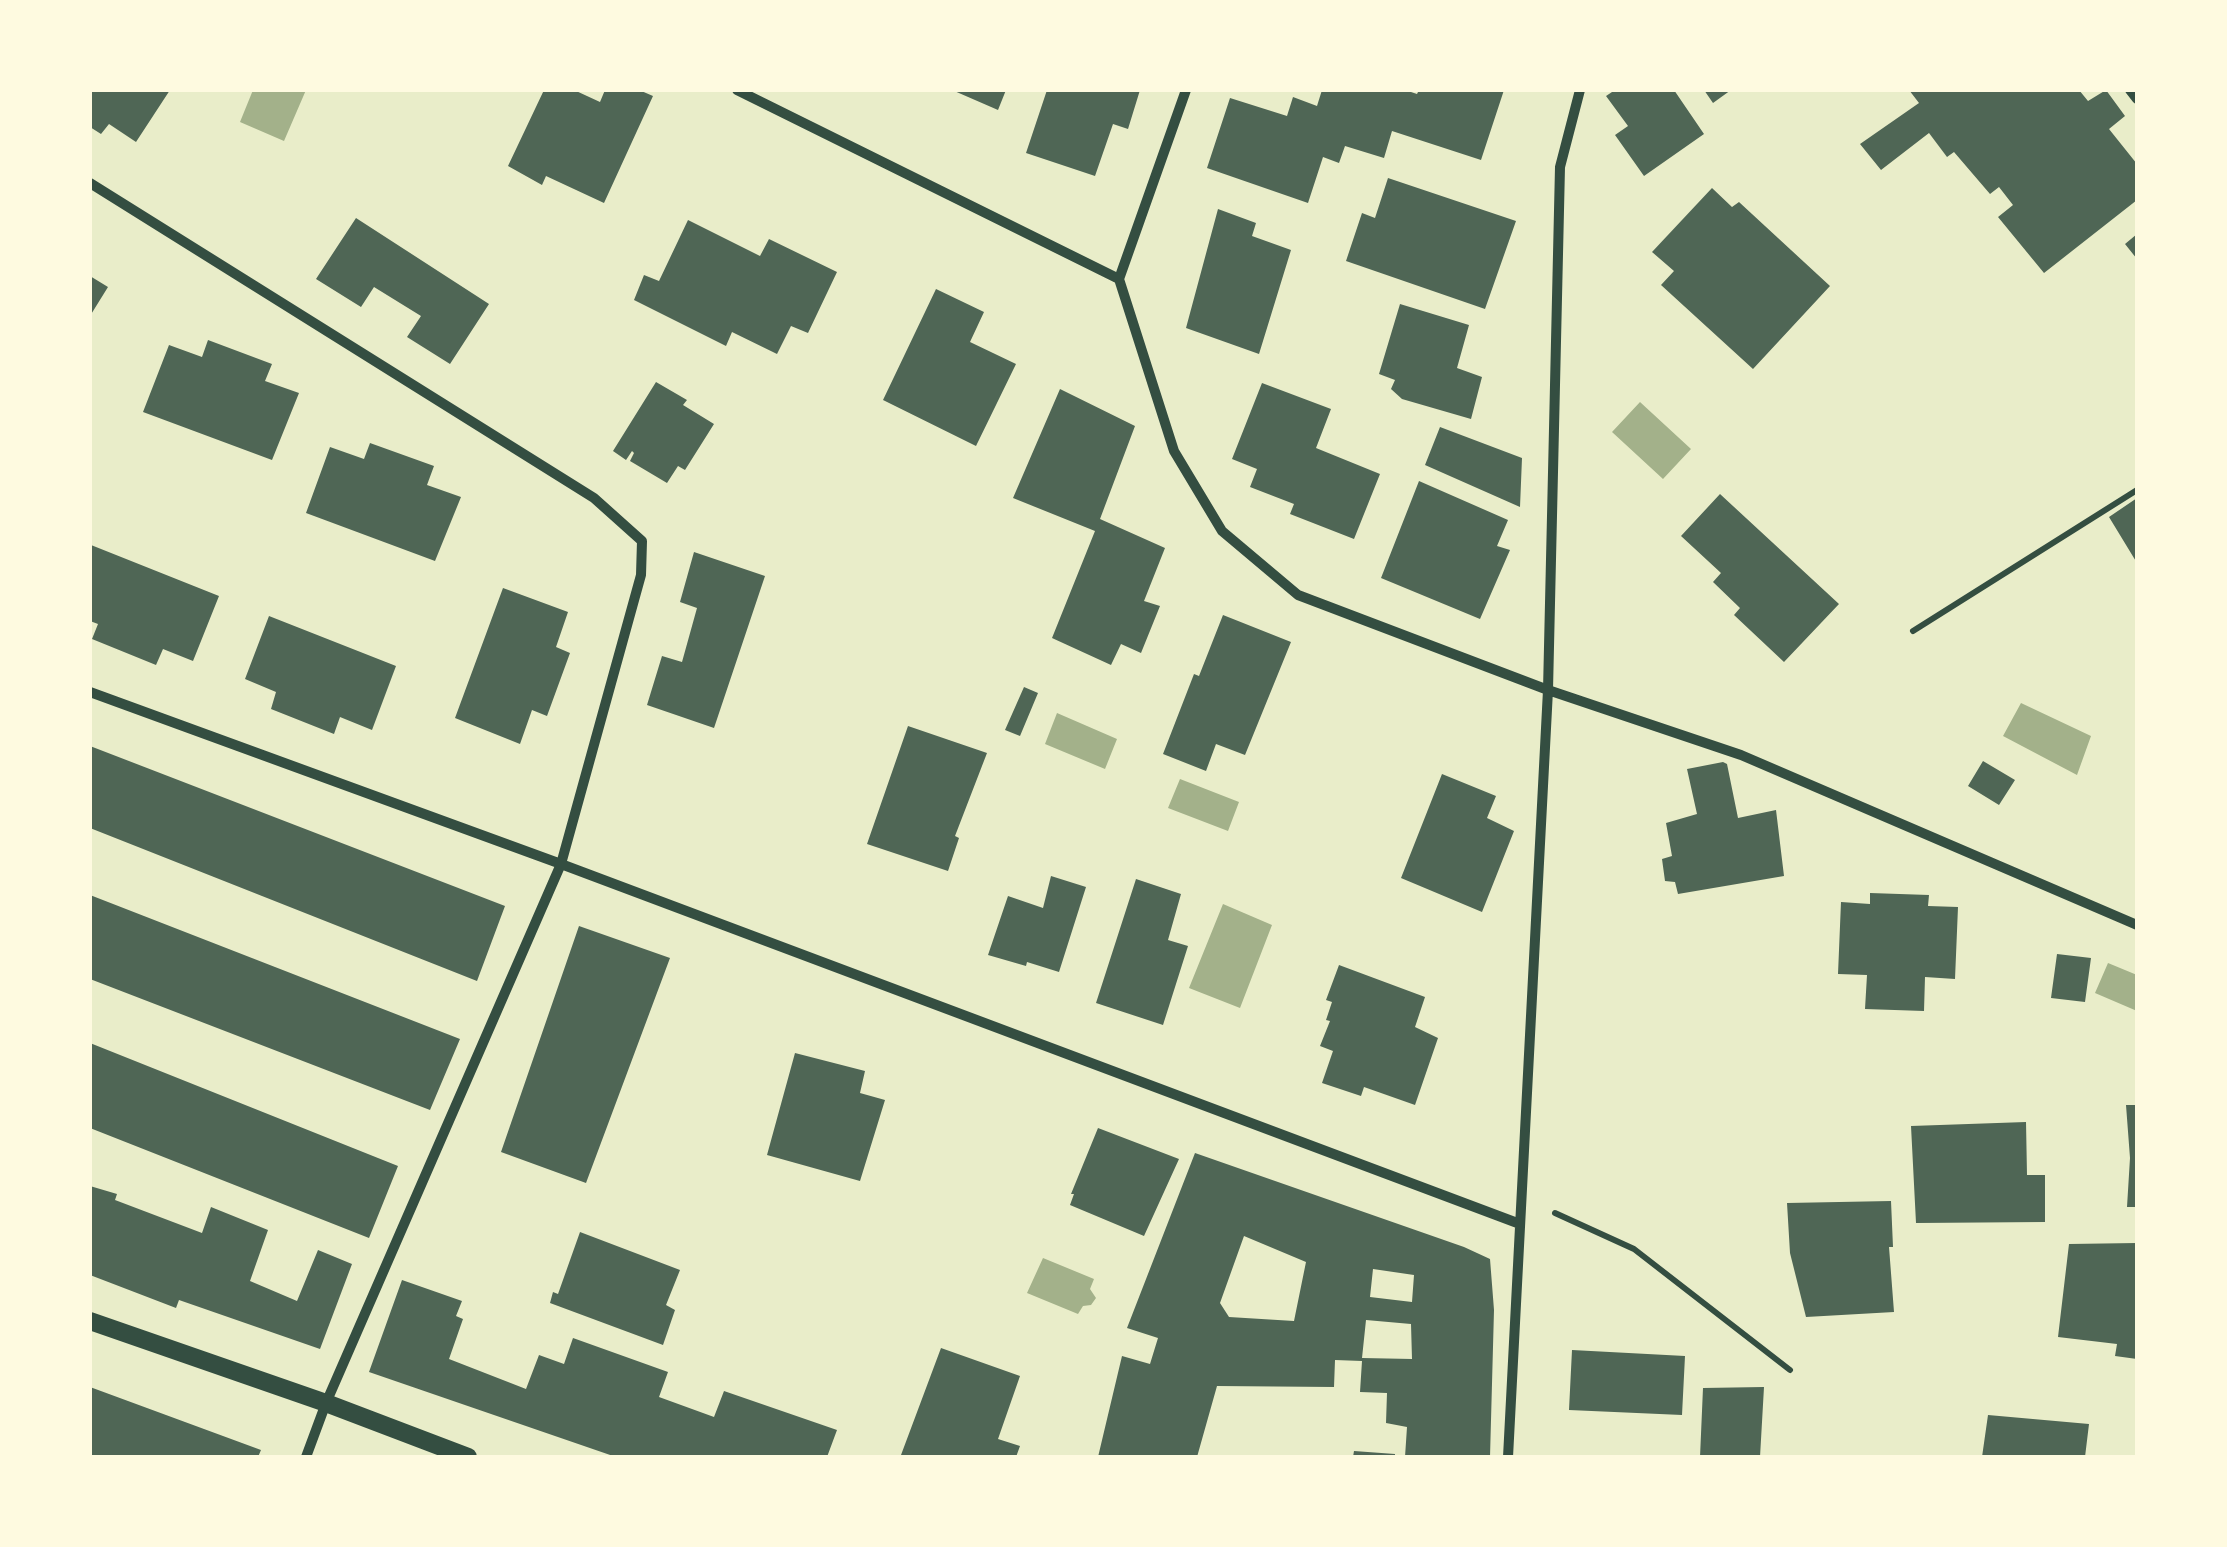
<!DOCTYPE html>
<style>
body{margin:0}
#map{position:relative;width:2227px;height:1547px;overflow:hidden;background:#e9edc9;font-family:"Nunito Sans",sans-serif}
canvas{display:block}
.frame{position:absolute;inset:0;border:92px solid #fefae0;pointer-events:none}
</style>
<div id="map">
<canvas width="2227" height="1547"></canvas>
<div class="frame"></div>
</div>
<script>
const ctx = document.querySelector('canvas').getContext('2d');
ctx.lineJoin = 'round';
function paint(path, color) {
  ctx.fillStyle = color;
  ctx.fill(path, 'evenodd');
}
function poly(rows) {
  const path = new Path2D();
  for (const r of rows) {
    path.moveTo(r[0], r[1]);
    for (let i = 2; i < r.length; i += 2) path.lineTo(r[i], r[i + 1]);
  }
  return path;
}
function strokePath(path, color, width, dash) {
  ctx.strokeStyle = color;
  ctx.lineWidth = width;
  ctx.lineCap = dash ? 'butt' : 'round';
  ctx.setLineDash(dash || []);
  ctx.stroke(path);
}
paint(poly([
 [253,90,306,90,284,141,240,122],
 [1640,402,1691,449,1663,479,1612,432],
 [2021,703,2091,736,2077,775,2003,736],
 [1057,713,1117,739,1105,769,1045,744],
 [1180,779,1239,802,1228,831,1168,808],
 [1223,904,1272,925,1240,1008,1189,988],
 [2108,963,2137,975,2137,1011,2095,993],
 [1043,1258,1094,1279,1090,1289,1096,1298,1091,1305,1083,1306,1078,1314,1027,1293]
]), '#a3b18a');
paint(poly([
 [90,90,170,90,136,142,109,124,101,134,90,127],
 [544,90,574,90,600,102,605,90,639,90,653,96,604,203,546,176,542,185,508,166],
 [952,90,1006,90,998,110],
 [1047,90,1140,90,1128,129,1113,124,1095,176,1026,153],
 [1322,90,1405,90,1417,94,1419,90,1504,90,1481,160,1392,131,1384,158,1345,146,1339,163,1323,157,1308,203,1207,168,1230,98,1287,116,1293,97,1317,106],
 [1615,90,1674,90,1704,134,1644,176,1615,135,1628,126,1606,96],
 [1704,90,1731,90,1713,103],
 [1909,90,2079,90,2088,101,2106,90,2125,116,2109,129,2137,164,2137,200,2044,273,1998,217,2013,205,1999,187,1990,194,1954,152,1947,157,1929,133,1881,170,1860,144,1919,103],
 [1388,178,1516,221,1485,309,1346,261,1362,213,1375,218],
 [1712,188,1732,207,1739,202,1830,286,1753,369,1661,285,1674,271,1652,252],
 [1218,209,1256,223,1252,236,1291,250,1259,354,1186,328],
 [356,218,489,304,450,364,407,337,421,316,374,287,361,307,316,279],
 [688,220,760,256,769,239,837,272,808,333,791,326,777,354,732,332,726,346,634,300,644,275,659,281],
 [2137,234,2137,259,2125,244],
 [90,276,108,287,90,316],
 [936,289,984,312,970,342,1016,364,976,446,883,400],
 [1400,304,1469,325,1457,368,1482,377,1471,419,1402,399,1391,389,1395,380,1379,374],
 [208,340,272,364,265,381,299,393,272,460,143,412,169,345,202,357],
 [656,382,687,400,683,405,714,424,685,470,678,466,667,483,630,461,634,453,632,451,626,460,613,451],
 [1262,383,1331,409,1316,448,1380,474,1354,539,1290,514,1294,504,1250,487,1257,469,1232,459],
 [1060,389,1135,426,1100,519,1165,548,1144,601,1160,606,1141,653,1121,644,1111,665,1052,638,1095,531,1013,498],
 [1440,427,1522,458,1520,507,1425,465],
 [370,443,434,466,427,485,461,497,435,561,306,513,330,447,364,459],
 [1419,481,1508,520,1497,546,1510,550,1480,619,1381,578],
 [1720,494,1839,604,1784,662,1734,615,1740,608,1713,582,1721,573,1681,536],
 [2137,498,2137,563,2109,517],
 [91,545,219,596,193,661,163,649,156,665,92,639,98,624,90,621],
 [694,552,765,576,714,728,647,705,662,656,682,662,697,608,680,602],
 [503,588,568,612,556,647,570,653,547,716,532,710,520,744,455,718],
 [1223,615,1291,642,1245,755,1216,744,1206,771,1163,754,1194,674,1199,676],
 [269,616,396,666,372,730,340,717,334,734,271,709,276,692,245,679],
 [1024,687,1038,693,1020,736,1005,730],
 [908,726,987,753,955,836,959,838,948,871,867,844],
 [90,746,505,906,477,981,90,828],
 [1983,761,2015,780,1999,805,1968,786],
 [1723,762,1727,764,1738,818,1776,810,1784,876,1678,894,1675,882,1665,881,1662,859,1672,856,1666,823,1697,814,1687,769],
 [1442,774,1496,796,1487,818,1514,831,1482,912,1401,878],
 [1051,876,1086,887,1059,972,1027,962,1026,966,988,955,1008,896,1043,908],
 [1136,879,1181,894,1168,940,1188,946,1163,1025,1096,1003],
 [1870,893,1929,895,1928,906,1958,907,1955,979,1925,977,1924,1011,1865,1009,1867,975,1838,974,1841,902,1870,904],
 [90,895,460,1039,430,1110,90,979],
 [579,926,670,958,586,1183,501,1152],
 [2057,954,2091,958,2085,1002,2051,998],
 [1339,965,1425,997,1415,1027,1438,1038,1415,1105,1364,1087,1361,1096,1322,1083,1333,1051,1320,1046,1330,1021,1326,1020,1332,1002,1326,1000],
 [90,1043,398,1166,369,1238,90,1128],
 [795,1053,865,1071,860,1093,885,1100,860,1181,767,1155],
 [2126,1105,2137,1105,2137,1207,2127,1207,2130,1158],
 [2026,1122,2027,1175,2045,1175,2045,1222,1916,1223,1911,1126],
 [1098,1128,1179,1159,1144,1236,1070,1205,1074,1194,1071,1194],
 [1195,1153,1464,1247,1490,1259,1494,1310,1490,1457,1405,1457,1407,1427,1386,1423,1387,1393,1360,1392,1362,1361,1335,1360,1334,1387,1217,1386,1197,1457,1098,1457,1122,1356,1150,1364,1158,1338,1127,1328],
 [1244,1236,1306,1262,1294,1321,1229,1317,1220,1303],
 [1373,1269,1414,1275,1412,1302,1370,1297],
 [1366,1320,1411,1324,1412,1359,1362,1358],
 [90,1186,117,1194,115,1200,202,1233,211,1207,268,1230,250,1281,297,1301,318,1250,352,1264,320,1349,179,1300,176,1308,90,1275],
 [1891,1201,1893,1247,1889,1247,1894,1312,1806,1317,1790,1253,1787,1203],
 [580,1232,680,1270,666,1305,675,1310,663,1345,550,1303,553,1292,558,1294],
 [2137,1243,2137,1359,2115,1356,2117,1344,2058,1337,2069,1244],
 [402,1280,462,1301,456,1316,463,1319,449,1359,526,1389,539,1355,564,1364,573,1338,668,1372,659,1397,714,1417,724,1391,837,1430,827,1457,616,1457,369,1372],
 [941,1348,1020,1376,998,1439,1020,1446,1016,1457,901,1455],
 [1572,1350,1685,1356,1682,1415,1569,1410],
 [90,1387,261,1450,258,1457,90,1457],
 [1764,1387,1760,1457,1700,1457,1703,1388],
 [1988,1415,2089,1424,2085,1457,1982,1457],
 [1354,1451,1395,1454,1395,1457,1353,1457]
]), '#4f6655');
strokePath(poly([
 [1913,631,2137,490],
 [1555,1213,1634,1249,1790,1370]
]), '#344e41', 6);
strokePath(poly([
 [737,90,1119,279,1174,451,1222,531,1298,595,1548,690,1741,755,2137,925],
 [2130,90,2137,99],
 [90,183,594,498,642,541,641,575,561,864,326,1403,306,1457],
 [1119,279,1186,90],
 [90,692,561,864,1520,1224],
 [1508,1457,1548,690,1560,167,1580,90]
]), '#344e41', 10);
strokePath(poly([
 [90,1321,326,1403,468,1457]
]), '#344e41', 18);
</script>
